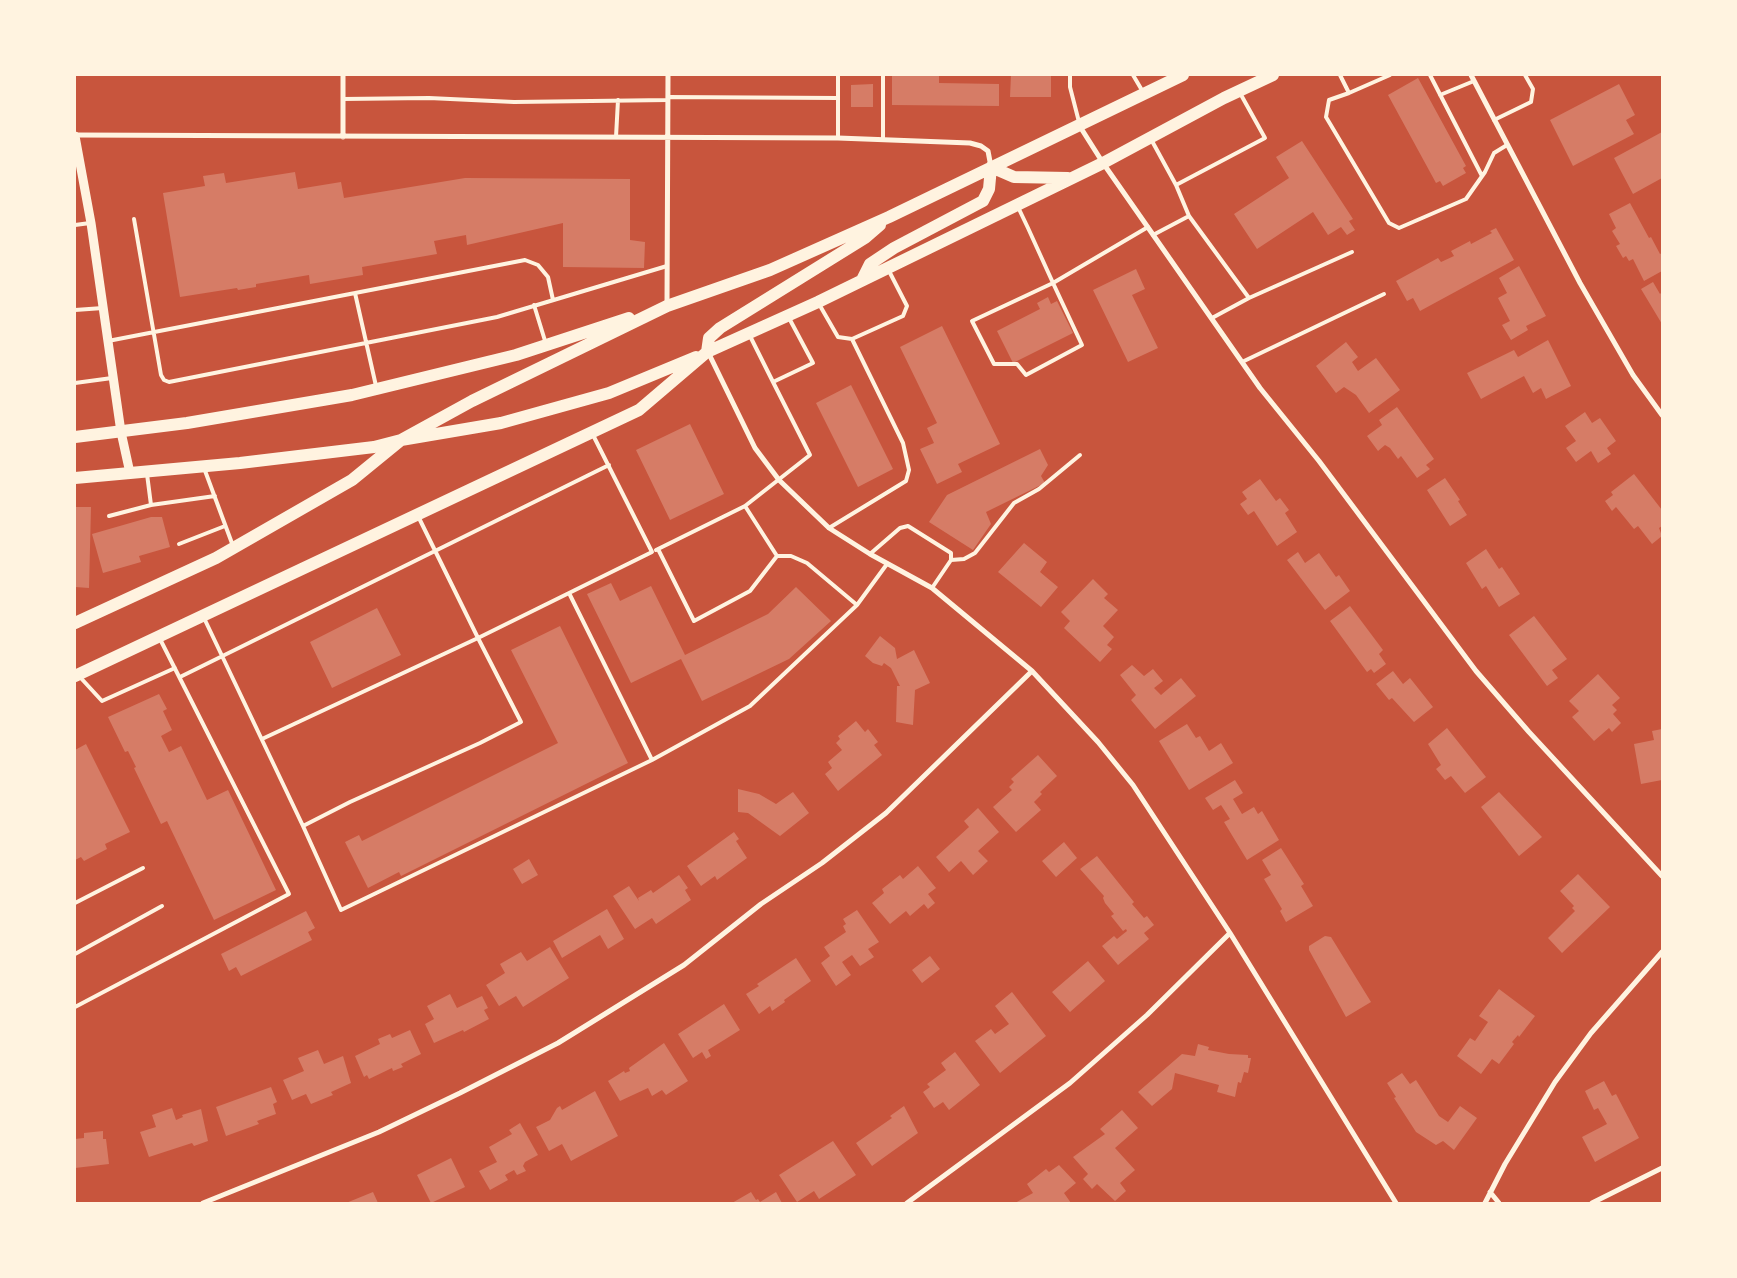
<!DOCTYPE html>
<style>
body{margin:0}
#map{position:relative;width:1737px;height:1278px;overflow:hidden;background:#c8553d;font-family:Figtree,sans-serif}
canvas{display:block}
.frame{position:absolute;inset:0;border:76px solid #fff3e0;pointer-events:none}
</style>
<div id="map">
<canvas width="1737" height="1278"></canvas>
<div class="frame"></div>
</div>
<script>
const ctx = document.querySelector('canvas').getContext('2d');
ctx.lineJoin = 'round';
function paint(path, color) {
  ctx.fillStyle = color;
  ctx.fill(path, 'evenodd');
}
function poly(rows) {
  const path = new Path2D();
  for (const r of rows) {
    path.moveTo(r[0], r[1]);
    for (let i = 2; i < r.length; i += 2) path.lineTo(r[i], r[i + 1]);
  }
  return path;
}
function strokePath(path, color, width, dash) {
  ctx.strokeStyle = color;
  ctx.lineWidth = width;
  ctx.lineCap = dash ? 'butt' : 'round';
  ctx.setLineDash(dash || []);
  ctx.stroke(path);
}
paint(poly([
 [892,75,939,75,939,83,999,84,999,106,892,105],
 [1011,75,1051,75,1051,97,1010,97],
 [1418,78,1466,166,1463,168,1466,173,1443,186,1440,181,1436,183,1388,95],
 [873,84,873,107,851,107,851,85],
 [1619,84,1635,115,1626,120,1634,134,1573,166,1550,120],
 [1662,132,1662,178,1633,194,1614,158],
 [1302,141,1353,219,1349,221,1355,230,1347,235,1341,227,1328,235,1313,212,1257,249,1234,214,1289,178,1276,157],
 [295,172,298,189,341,182,344,198,465,178,630,179,630,240,645,242,644,268,563,267,563,223,467,245,466,235,434,241,437,254,362,267,363,275,310,284,309,275,256,284,256,287,238,290,237,288,180,297,163,193,205,186,203,176,224,173,226,183],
 [1630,203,1649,238,1651,237,1660,254,1662,253,1662,271,1644,281,1633,259,1629,261,1626,256,1623,258,1616,246,1620,244,1612,231,1616,228,1609,214],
 [1496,228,1514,260,1420,311,1413,298,1407,301,1396,281,1438,258,1441,262,1454,256,1451,251,1470,241,1471,244,1492,233,1490,231],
 [1519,266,1546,316,1526,326,1528,330,1511,340,1502,325,1510,321,1498,298,1507,293,1499,278],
 [1136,269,1145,289,1132,295,1158,348,1128,362,1093,290],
 [1653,282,1660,294,1662,292,1662,324,1641,289],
 [1048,297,1051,304,1057,301,1073,333,1013,363,997,331,1040,309,1037,303],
 [942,326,1000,444,958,464,962,472,937,484,920,449,934,443,927,428,937,423,900,347],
 [1548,340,1571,386,1546,399,1541,388,1533,393,1524,376,1481,399,1467,373,1514,350,1518,357],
 [1346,342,1358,357,1352,362,1358,371,1376,358,1400,390,1369,413,1356,395,1344,387,1336,393,1316,366],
 [851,385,893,469,858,487,816,403],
 [1397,407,1434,459,1426,465,1430,469,1417,478,1401,456,1398,459,1390,448,1385,445,1378,451,1367,436,1382,425,1379,420],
 [1585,412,1592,423,1600,418,1616,441,1607,448,1611,454,1598,463,1591,451,1576,462,1566,448,1576,441,1565,426],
 [690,424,724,494,670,520,636,450],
 [1040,449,1048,465,1041,476,1045,483,986,512,991,524,973,550,929,522,947,495],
 [1634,474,1662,510,1662,526,1659,528,1662,536,1652,544,1638,526,1634,529,1616,507,1612,511,1605,501,1613,495,1611,492],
 [1445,478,1460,500,1458,501,1467,515,1450,526,1427,490],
 [1260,479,1276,501,1280,498,1289,510,1285,513,1297,532,1277,546,1254,511,1248,515,1240,504,1247,499,1242,492],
 [75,507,91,507,89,588,75,587],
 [151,517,162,517,170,547,139,556,141,562,103,573,92,534],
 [1024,543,1047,562,1040,572,1058,587,1041,607,998,572],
 [1486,549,1499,569,1502,567,1520,594,1499,607,1486,586,1482,589,1466,563],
 [1298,552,1305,563,1319,553,1336,577,1339,575,1350,591,1325,610,1287,560],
 [1093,579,1108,594,1104,598,1118,610,1103,626,1114,637,1107,645,1112,649,1100,662,1064,628,1070,621,1061,612],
 [611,583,620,601,651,586,685,655,768,614,796,587,831,621,789,659,702,701,681,659,631,683,587,594],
 [1350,606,1383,650,1379,654,1386,664,1374,673,1371,669,1367,672,1330,621],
 [377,608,401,655,332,688,310,642],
 [1534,616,1567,659,1552,670,1558,678,1547,686,1509,635],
 [560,626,628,763,401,876,399,872,368,888,345,842,359,835,362,841,558,743,511,650],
 [880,636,895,648,897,659,914,650,930,683,915,690,913,725,896,722,897,686,900,686,891,668,884,663,882,666,873,663,865,656],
 [1132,665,1144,676,1153,669,1163,681,1154,688,1161,695,1181,678,1196,696,1155,729,1131,700,1136,695,1120,675],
 [1393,671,1403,684,1410,678,1433,707,1414,722,1392,698,1389,700,1376,684],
 [1598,674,1620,698,1612,705,1617,710,1613,714,1621,723,1612,732,1609,728,1594,741,1572,717,1579,711,1569,701],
 [159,694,167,709,163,711,172,730,161,736,169,752,181,746,207,800,228,790,276,890,214,920,167,821,161,824,134,768,136,767,128,751,125,752,108,717],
 [856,721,865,732,868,729,878,742,874,745,882,755,838,791,825,774,832,768,828,762,842,750,836,743,840,739,838,736],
 [1187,724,1196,738,1200,736,1209,751,1221,743,1233,763,1189,790,1159,741],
 [1447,728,1486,777,1465,793,1451,776,1445,780,1436,769,1441,765,1428,744],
 [1662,729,1662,780,1641,784,1634,744,1654,740,1652,731],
 [86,744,130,832,105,844,107,849,84,861,81,857,75,860,75,750],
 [1038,755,1057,776,1040,792,1042,794,1034,802,1041,810,1016,832,993,807,1012,790,1009,787,1014,782,1011,779],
 [1235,780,1243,793,1233,799,1242,814,1254,807,1258,814,1262,811,1279,840,1247,860,1224,822,1230,819,1221,805,1213,810,1205,798],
 [738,789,759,794,776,804,793,792,809,813,780,836,748,813,738,812],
 [1499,792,1542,837,1519,856,1481,807],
 [978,808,999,832,978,851,988,861,973,875,961,861,949,872,936,857,969,827,964,821],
 [734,832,739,839,736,841,747,858,717,880,715,876,701,886,687,866],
 [1064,842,1077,858,1056,877,1042,861],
 [1281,848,1304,884,1301,886,1313,906,1286,922,1280,911,1282,909,1264,879,1271,875,1262,860],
 [1097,856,1134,902,1132,904,1144,918,1147,916,1154,925,1144,933,1149,939,1118,965,1102,946,1114,936,1117,939,1127,931,1126,929,1123,931,1111,916,1114,914,1105,903,1103,898,1104,896,1080,869],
 [529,859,538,875,522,884,513,869],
 [918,866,936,888,928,894,935,903,928,909,924,904,910,916,906,911,890,924,872,903,884,893,882,889,900,875,903,879],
 [1578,874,1610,907,1562,953,1548,938,1575,911,1572,908,1574,906,1560,891],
 [679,875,688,888,685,890,691,900,656,924,652,918,635,929,613,896,629,886,639,901,638,898,651,890,653,893],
 [607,909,624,939,608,949,600,935,562,958,553,941],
 [857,910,879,942,868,949,874,957,860,966,852,955,842,962,851,975,836,986,821,963,830,956,824,947,846,932,843,926,846,924,843,919],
 [306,911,315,928,308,932,312,940,241,976,236,967,229,971,221,954],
 [1325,936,1331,937,1371,1002,1346,1017,1309,950,1309,946],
 [550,947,569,978,523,1007,516,996,499,1006,486,985,505,973,500,964,521,952,527,961],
 [930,956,940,969,922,983,912,970],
 [796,958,811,981,784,1000,785,1002,772,1011,770,1006,759,1014,746,994,759,986,757,984],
 [1088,961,1105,981,1070,1012,1052,992],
 [1499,989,1535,1016,1519,1037,1518,1035,1512,1042,1514,1044,1499,1064,1492,1059,1481,1074,1457,1056,1470,1038,1475,1041,1488,1022,1479,1016],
 [1012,992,1046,1036,1000,1073,975,1041,991,1029,995,1034,1009,1024,995,1006],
 [450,994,457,1008,482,996,488,1008,484,1010,489,1019,464,1032,463,1030,434,1043,425,1024,434,1019,427,1006],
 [724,1004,740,1030,708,1050,711,1056,706,1059,702,1052,693,1058,678,1034],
 [410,1030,421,1054,401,1064,403,1067,393,1071,392,1068,369,1079,367,1075,364,1077,355,1056,380,1044,378,1039,390,1034,392,1038],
 [664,1043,688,1081,666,1095,662,1090,652,1096,648,1088,620,1101,608,1081,624,1071,625,1073,630,1071,629,1068],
 [1198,1044,1209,1047,1208,1050,1229,1054,1248,1055,1248,1058,1251,1058,1248,1073,1244,1072,1241,1083,1238,1082,1235,1097,1217,1092,1219,1085,1175,1073,1172,1089,1152,1106,1138,1092,1182,1054,1195,1056],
 [318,1050,324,1064,343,1056,351,1083,331,1092,333,1095,311,1104,306,1094,292,1100,283,1080,304,1071,298,1058],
 [955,1052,980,1085,949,1110,943,1102,934,1108,923,1092,930,1087,927,1084,946,1070,941,1063],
 [1402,1073,1410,1084,1416,1080,1439,1116,1448,1122,1460,1106,1477,1118,1454,1150,1443,1141,1436,1145,1416,1132,1394,1098,1396,1097,1387,1083],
 [1604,1081,1612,1096,1616,1094,1639,1138,1595,1162,1582,1137,1607,1124,1598,1108,1594,1110,1585,1091],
 [271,1087,277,1102,273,1104,276,1114,257,1121,259,1124,226,1136,216,1107],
 [595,1091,618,1136,571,1161,562,1144,549,1151,536,1127,550,1120,557,1108,560,1106,562,1110],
 [904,1106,918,1133,872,1166,856,1143,892,1118,890,1116],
 [172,1108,176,1120,183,1117,182,1115,201,1109,208,1141,194,1146,192,1143,149,1157,140,1132,156,1127,152,1115],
 [1122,1110,1138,1128,1115,1148,1135,1170,1120,1183,1126,1191,1115,1201,1097,1184,1092,1189,1083,1179,1088,1174,1073,1157,1105,1134,1100,1129],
 [520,1123,538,1155,525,1162,523,1166,526,1171,517,1175,514,1170,505,1175,508,1180,490,1190,479,1171,497,1162,489,1147,512,1134,509,1130],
 [103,1131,103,1139,106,1139,109,1164,75,1168,75,1139,84,1138,84,1133],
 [833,1141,856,1175,819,1199,814,1191,797,1202,779,1175],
 [451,1158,465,1187,431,1203,417,1175],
 [1059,1165,1076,1183,1064,1193,1071,1203,1015,1203,1033,1193,1027,1184,1046,1169,1049,1172],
 [373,1192,378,1203,346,1203],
 [751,1192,756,1200,758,1199,760,1202,776,1192,782,1203,732,1203]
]), '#d67c66');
strokePath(poly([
 [883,75,883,140],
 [1070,75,1070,87,1079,122],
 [1133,75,1143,92],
 [1340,75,1349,93,1329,100,1326,117,1389,223,1399,228,1466,199,1485,172,1494,153,1507,145],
 [1430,75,1482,176],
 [1349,93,1390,75],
 [1440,95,1474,81],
 [668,97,838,98,838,138],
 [838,98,838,75],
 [343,99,429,98,514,102,668,100],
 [1494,120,1531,102,1533,89,1525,75],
 [616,137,618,100],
 [1152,141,1176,185,1265,138,1240,93],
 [1176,185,1189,216,1249,298,1352,252],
 [1018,207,1028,228,1053,283,1082,345,1026,375,1017,364,994,364,972,321,1053,283,1148,227],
 [134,219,161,375,164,380,169,382,497,317,667,266],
 [75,225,90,223],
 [1153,235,1189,216],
 [355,293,376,386],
 [819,304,838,337,852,339,903,316,907,306,889,271],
 [534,305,546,344],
 [75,310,103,308],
 [1212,318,1249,298],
 [750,336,773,382,813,363,789,318],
 [108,341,525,260,538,265,548,277,553,300],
 [1242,362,1384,294],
 [75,383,112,378],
 [204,468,233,546],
 [147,474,151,505,215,496],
 [745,506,777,556],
 [109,516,151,505],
 [829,528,906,481,909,470,903,443,852,339],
 [179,544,225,526],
 [658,549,694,621,750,591,777,556,791,556,807,563,857,605,887,564],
 [656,550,745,506,810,455,773,382],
 [870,554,900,528,908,526,951,553,951,560,932,588],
 [951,560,964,559,975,553,1014,503,1039,489,1080,455],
 [569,593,652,760,750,706,857,605],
 [204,618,303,826,350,802,480,743,521,722,478,638,418,516],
 [79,676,102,701,175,668],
 [180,677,609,465],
 [262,739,478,638,652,552,593,435],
 [303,826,341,910,652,760],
 [75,903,143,868],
 [75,954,162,906],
 [75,1007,289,894,160,639]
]), '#fff3e0', 4);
strokePath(poly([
 [343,75,343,137],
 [1471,75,1580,283,1633,375,1662,415],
 [1079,125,1103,163,1260,388,1319,461,1476,671,1529,732,1662,876],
 [75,135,838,138,970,143,981,146,988,151,991,167],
 [667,304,668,75],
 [708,352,755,448,779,480,829,528,870,554,932,588,1032,671,1098,742,1133,785,1230,933,1396,1203],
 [1490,1192,1499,1203],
 [203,1203,379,1132,460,1093,558,1043,684,965,761,904,822,863,886,813,1032,671],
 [907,1203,1070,1083,1147,1015,1230,933],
 [1485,1203,1505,1164,1555,1082,1591,1033,1662,952],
 [1592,1203,1662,1168]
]), '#fff3e0', 5);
strokePath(poly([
 [75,136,91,223,121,432,130,473]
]), '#fff3e0', 9);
strokePath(poly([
 [862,280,870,264,894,248,983,201,989,189,991,167,1014,177,1068,178],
 [707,352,709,338,720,328,865,238,880,225],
 [75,437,187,423,352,395,516,355,629,318],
 [75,478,240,463,374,447,401,440,501,423,609,393,696,357],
 [75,623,216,558,352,480,401,440,472,401,667,306,770,270,889,217,1183,75],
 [75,676,639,410,707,352,818,302,1103,163,1224,98,1273,75]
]), '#fff3e0', 12);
</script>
